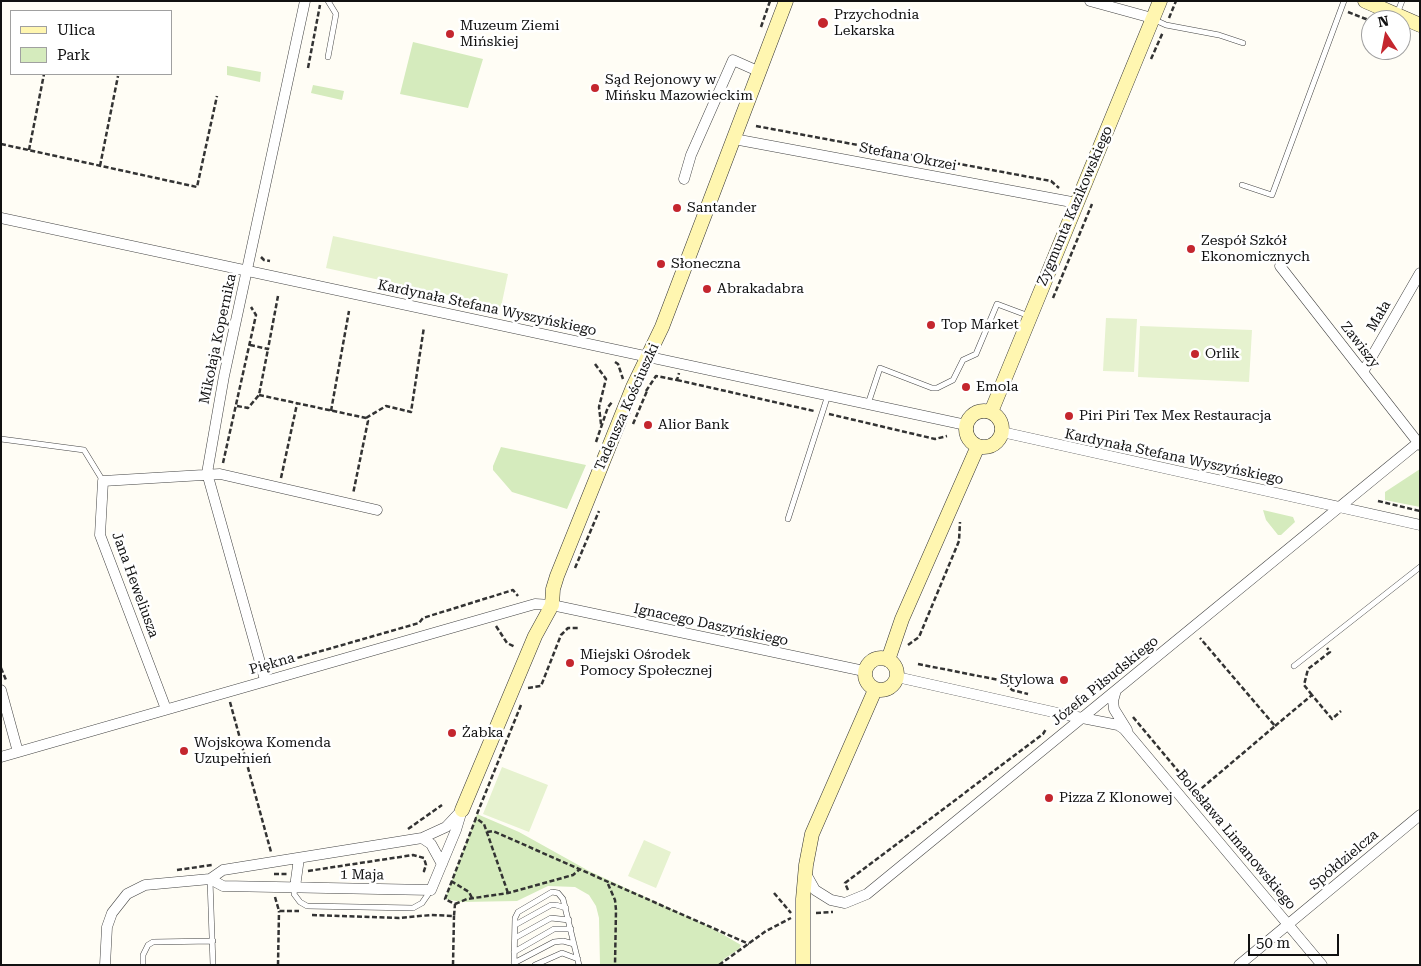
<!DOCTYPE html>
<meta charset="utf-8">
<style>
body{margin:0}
#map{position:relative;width:1421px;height:966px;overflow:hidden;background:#fffdf5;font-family:"Roboto Serif",serif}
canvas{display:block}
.frame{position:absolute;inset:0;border:2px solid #111;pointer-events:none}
.legend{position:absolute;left:10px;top:10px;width:162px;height:65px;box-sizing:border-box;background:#fff;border:1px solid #a0a0a0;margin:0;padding:6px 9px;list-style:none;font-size:15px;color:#111}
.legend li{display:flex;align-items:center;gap:10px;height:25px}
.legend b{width:25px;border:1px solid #a0a0a0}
.north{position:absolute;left:1361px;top:10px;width:50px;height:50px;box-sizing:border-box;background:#fff;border:1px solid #a0a0a0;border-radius:50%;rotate:349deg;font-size:14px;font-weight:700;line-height:20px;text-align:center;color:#111}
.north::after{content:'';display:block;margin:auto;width:18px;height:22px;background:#c4262e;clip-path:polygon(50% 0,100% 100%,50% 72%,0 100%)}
.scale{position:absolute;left:1248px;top:934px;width:91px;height:22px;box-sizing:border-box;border:2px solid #111;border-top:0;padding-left:6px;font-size:15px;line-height:18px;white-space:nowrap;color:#111;-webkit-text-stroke:4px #fff;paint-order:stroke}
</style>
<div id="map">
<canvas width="1421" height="966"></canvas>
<div class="frame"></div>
<ul class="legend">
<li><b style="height:6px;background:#fff6b0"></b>Ulica</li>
<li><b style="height:14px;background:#d5ebbd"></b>Park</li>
</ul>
<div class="north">N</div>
<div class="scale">50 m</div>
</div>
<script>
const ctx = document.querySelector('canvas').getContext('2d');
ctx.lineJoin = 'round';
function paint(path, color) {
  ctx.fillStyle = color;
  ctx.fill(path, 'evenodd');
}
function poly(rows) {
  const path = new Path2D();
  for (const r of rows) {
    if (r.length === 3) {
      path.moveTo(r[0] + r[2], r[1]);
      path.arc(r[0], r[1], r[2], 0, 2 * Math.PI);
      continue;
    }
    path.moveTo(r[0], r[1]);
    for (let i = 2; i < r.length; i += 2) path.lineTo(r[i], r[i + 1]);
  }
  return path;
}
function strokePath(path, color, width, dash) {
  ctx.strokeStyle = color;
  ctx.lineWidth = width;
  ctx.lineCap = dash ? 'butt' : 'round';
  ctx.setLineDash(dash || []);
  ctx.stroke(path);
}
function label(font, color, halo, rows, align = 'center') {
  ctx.font = font + ' "Roboto Serif",serif';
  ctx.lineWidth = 5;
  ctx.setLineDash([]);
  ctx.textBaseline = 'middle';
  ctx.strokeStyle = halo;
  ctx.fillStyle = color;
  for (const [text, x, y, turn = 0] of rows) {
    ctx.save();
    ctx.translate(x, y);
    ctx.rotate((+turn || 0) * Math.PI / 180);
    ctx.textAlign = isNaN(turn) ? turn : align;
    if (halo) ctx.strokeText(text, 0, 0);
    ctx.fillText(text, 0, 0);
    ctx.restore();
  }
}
paint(poly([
 [413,42,483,59,468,108,400,94],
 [227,66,261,72,260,82,227,75],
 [313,85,344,91,342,100,311,93],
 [501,447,586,465,567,509,512,492,493,470,493,466],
 [1420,469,1420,507,1385,500,1385,492],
 [1263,510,1293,517,1295,522,1281,535,1278,535,1266,520],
 [477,814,519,832,589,871,710,927,741,945,739,949,724,959,721,965,600,965,599,918,596,906,589,895,575,887,548,886,517,901,462,902,445,899],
 [1235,842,1280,897,1277,899,1232,844]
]), '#d5ebbd');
paint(poly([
 [333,236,508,274,501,307,326,268],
 [1106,318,1137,319,1134,372,1103,371],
 [1140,326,1252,330,1249,382,1138,377],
 [502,767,548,785,529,832,483,814],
 [644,840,671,852,656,888,628,876]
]), '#e6f2cf');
const lane = poly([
 [1397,14,1402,1],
 [1155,20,1166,25,1219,35,1243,43],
 [328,57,336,14,328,1],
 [1242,185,1272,195,1344,1],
 [868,404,880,368,932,388,937,388,953,380,963,360,976,354,997,304,1029,316],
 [1,439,84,450,103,481],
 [788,519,828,395],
 [1294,666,1420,567],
 [210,880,213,965],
 [295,887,294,894,300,902,307,906,413,908,422,903,431,890],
 [515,925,551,905,556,905,566,908],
 [515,938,551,918,569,920],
 [514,952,554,929,571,929],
 [514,963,554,942,563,941,574,944],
 [143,965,143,955,148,945,153,942,213,941],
 [514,965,515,918,518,912,552,892,558,893,563,899,579,965],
 [535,965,562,953,578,959]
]);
const street = poly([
 [1090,1,1152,18],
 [734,139,1077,203],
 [684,179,691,155,733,60,760,72],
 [1,218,966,425],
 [1280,266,1420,445],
 [1363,372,1420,273],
 [1002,432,1420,525],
 [897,677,1062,714,1118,725,1124,729,1322,965],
 [265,680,207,473,224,376,305,1],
 [1,690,18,752],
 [1116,690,1113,701,1114,709,1127,730],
 [166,709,100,535,103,481,220,474,377,510],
 [1,757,535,604,552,605,864,671],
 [422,838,431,844,442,864],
 [806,874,815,890,831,900,845,903,867,894,1420,441],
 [210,879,223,870,422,838,446,827,461,811],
 [295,887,299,858],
 [105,965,107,927,112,913,127,894,145,885,210,879,223,886,431,890,456,830,462,810],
 [1239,965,1420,815]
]);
const secondary = poly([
 [1365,1,1420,25],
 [984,429,18],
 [991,412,1160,1],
 [881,674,16],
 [888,660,902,619,978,446],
 [462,810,535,636,552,605,553,589,557,576,633,387,662,327,786,1],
 [803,965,803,899,806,865,812,834,875,690]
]);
strokePath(lane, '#444', 6);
strokePath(street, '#444', 11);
strokePath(secondary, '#333', 15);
strokePath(poly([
 [1348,12,1371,21],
 [1169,18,1176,1],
 [761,27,770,1],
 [1151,59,1163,32],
 [308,68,320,5],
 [756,126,1051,181,1059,188],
 [1,144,197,187,217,96],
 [29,150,44,74],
 [100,166,118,76],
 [261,257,264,260,270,261],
 [1053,298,1092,204],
 [250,345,268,349,278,296],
 [615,362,618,364,623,379],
 [595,364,606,379,599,407,601,424],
 [677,380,814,411],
 [646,391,656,376,677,380,679,373],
 [259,395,366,418,368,421,353,494],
 [237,406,248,408,259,395,268,349],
 [331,411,349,311],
 [829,414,935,439,947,436],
 [366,418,386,406,411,412,424,327],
 [633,424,647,391],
 [596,442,608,407,613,401],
 [223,463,256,315,251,307],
 [281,478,297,404],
 [1378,501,1420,511],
 [575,568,599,511],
 [496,626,507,643,515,647],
 [908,645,919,637,959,541,960,522],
 [283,662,419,623,423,618,513,590,518,596],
 [918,664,1004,681,1012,690,1028,694],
 [1,668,6,680],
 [528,688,541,686,561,635,568,628,578,628],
 [1312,695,1304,685,1308,669,1330,652,1327,648],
 [230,702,271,852],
 [1133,717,1284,898],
 [1275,726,1312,695,1332,719,1341,711],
 [1196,793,1275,726,1200,638],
 [477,814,521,705],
 [408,829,442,805],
 [487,832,493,831,749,944],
 [177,870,212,865],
 [308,871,413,855,424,858,426,865,424,871,427,872],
 [274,874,288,874],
 [451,881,469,892,472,898],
 [608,884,615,900,616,910,615,965],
 [848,890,845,883,1043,734,1046,729],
 [774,893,791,913],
 [275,897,279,911,299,911],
 [455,904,467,899,508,893,573,875,580,869],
 [816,913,833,912],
 [312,915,399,918,431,915,454,916,455,904,445,899,476,818,484,824,508,893],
 [278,965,279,911],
 [453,965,454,916],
 [719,965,766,931,791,918]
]), '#333', 2.5, [5, 2.5]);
strokePath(lane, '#fff', 5);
strokePath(street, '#fff', 10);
strokePath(secondary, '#fff6b0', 14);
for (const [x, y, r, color] of [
 [823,23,6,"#c4262e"],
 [450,34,5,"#c4262e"],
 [595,88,5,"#c4262e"],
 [677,208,5,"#c4262e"],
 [1191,249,5,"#c4262e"],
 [661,264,5,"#c4262e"],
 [707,289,5,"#c4262e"],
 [931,325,5,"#c4262e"],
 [1195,354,5,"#c4262e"],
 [966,387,5,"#c4262e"],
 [1069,416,5,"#c4262e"],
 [648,425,5,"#c4262e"],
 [570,663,5,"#c4262e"],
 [1064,680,5,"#c4262e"],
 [452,733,5,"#c4262e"],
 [184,751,5,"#c4262e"],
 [1049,798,5,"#c4262e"]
]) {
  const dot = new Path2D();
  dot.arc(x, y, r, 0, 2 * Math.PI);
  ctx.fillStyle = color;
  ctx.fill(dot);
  strokePath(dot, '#fff', 2);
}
label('14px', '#111', '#fff', [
 ["Przychodnia",834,15],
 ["Lekarska",834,31],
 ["Muzeum Ziemi",460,26],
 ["Mińskiej",460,42],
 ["Sąd Rejonowy w",605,80],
 ["Mińsku Mazowieckim",605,96],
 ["Santander",687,208],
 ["Zespół Szkół",1201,241],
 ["Ekonomicznych",1201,257],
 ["Słoneczna",671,264],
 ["Abrakadabra",717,289],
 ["Top Market",941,325],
 ["Orlik",1205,354],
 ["Emola",976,387],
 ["Piri Piri Tex Mex Restauracja",1079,416],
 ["Alior Bank",658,425],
 ["Miejski Ośrodek",580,655],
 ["Pomocy Społecznej",580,671],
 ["Stylowa",1054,680,"right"],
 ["Żabka",462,733],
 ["Wojskowa Komenda",194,743],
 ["Uzupełnień",194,759],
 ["Pizza Z Klonowej",1059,798]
], 'left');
label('14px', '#111', '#fff', [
 ["Stefana Okrzei",908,157,11],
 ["Zygmunta Kazikowskiego",1075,206,-67],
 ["Kardynała Stefana Wyszyńskiego",487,308,12],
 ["Mała",1379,316,-60],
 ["Mikołaja Kopernika",218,339,-78],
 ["Zawiszy",1360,345,52],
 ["Tadeusza Kościuszki",627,407,-66],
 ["Kardynała Stefana Wyszyńskiego",1174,457,12],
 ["Jana Heweliusza",135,585,70],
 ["Ignacego Daszyńskiego",711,625,12],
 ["Piękna",272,664,-16],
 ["Józefa Piłsudskiego",1105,681,-39],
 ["Bolesława Limanowskiego",1236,840,50],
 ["Spółdzielcza",1344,860,-40],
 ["1 Maja",362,875,1]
]);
</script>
